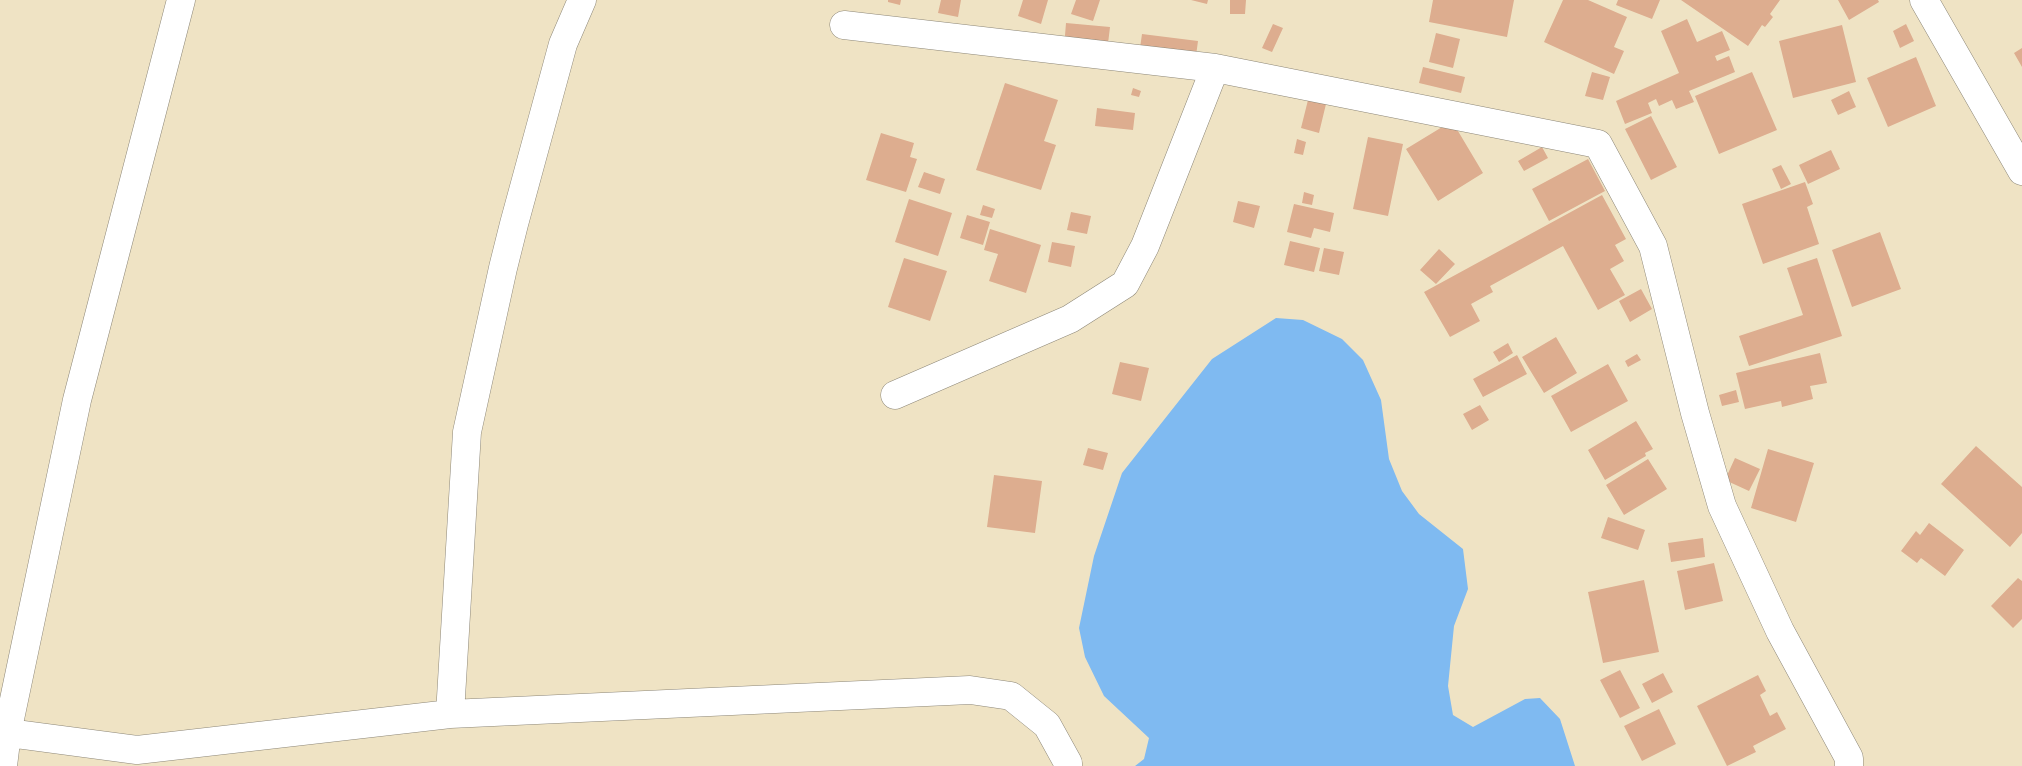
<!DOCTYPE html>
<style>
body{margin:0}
canvas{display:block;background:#efe3c4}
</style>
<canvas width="2022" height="766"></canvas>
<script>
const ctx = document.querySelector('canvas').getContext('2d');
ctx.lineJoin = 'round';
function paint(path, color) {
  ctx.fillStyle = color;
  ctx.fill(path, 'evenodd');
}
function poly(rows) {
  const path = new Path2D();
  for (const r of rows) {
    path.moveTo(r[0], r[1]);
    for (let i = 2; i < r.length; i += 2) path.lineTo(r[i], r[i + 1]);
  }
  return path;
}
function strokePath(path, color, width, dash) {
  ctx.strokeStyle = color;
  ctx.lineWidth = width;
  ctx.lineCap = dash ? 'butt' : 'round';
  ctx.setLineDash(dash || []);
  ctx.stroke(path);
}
paint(poly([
 [1276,318,1303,320,1342,339,1363,360,1381,400,1389,459,1402,491,1419,514,1463,549,1468,589,1454,626,1448,686,1453,715,1473,727,1525,699,1540,698,1560,719,1575,766,1135,766,1144,759,1149,738,1104,696,1085,657,1079,628,1094,556,1122,473,1212,359]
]), '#7fbaf1');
paint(poly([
 [888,0,901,0,900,5,888,2],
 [941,0,961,0,958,17,938,13],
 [1023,0,1048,0,1041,24,1018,16],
 [1076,0,1100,0,1093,21,1071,14],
 [1191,0,1208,0,1207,4],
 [1230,0,1246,0,1245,14,1230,14],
 [1433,0,1514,0,1507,37,1429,22],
 [1563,0,1588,0,1627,17,1614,47,1624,51,1614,74,1544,42],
 [1618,0,1660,0,1652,19,1616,5],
 [1681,0,1780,0,1770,14,1773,17,1765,27,1762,25,1748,46],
 [1838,0,1878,0,1879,2,1849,20],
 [1687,19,1697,42,1722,31,1730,50,1715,56,1717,61,1729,56,1735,72,1689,91,1694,102,1676,109,1672,100,1659,106,1656,99,1648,103,1652,113,1625,124,1616,101,1679,73,1661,31],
 [1066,23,1110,27,1107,52,1064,48],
 [1273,24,1283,28,1272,52,1262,48],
 [1906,24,1914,41,1900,48,1893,31],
 [1842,25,1856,82,1793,98,1779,41],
 [1436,33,1460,39,1453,68,1429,62],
 [1142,34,1198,41,1195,63,1139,55],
 [2022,48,2022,67,2014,53],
 [1916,57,1936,106,1888,127,1867,78],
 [1423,67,1465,77,1461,93,1419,83],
 [1592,72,1610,77,1603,100,1585,96],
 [1752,72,1777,130,1719,154,1695,96],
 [1005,83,1058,100,1044,141,1056,145,1041,190,976,170],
 [1133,88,1141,91,1139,97,1131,95],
 [1849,91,1856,107,1838,115,1831,100],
 [1308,100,1326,104,1319,133,1301,128],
 [1097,108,1135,113,1133,130,1095,126],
 [1651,116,1677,167,1651,180,1625,129],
 [1452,121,1483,173,1438,201,1406,149],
 [881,133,914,143,910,157,917,159,906,192,866,180],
 [1368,137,1403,144,1388,216,1353,209],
 [1297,139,1306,142,1303,155,1294,153],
 [1542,147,1548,158,1524,171,1518,161],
 [1831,150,1840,169,1808,184,1799,165],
 [1588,159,1605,191,1549,221,1532,189],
 [1781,165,1791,184,1781,189,1772,169],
 [924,172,945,179,940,194,918,187],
 [1805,182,1813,204,1807,207,1819,244,1763,264,1742,204],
 [1304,192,1314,195,1312,205,1302,203],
 [1602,195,1626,239,1615,245,1624,261,1610,269,1625,295,1598,310,1563,246,1490,286,1493,292,1471,304,1480,321,1450,337,1424,292],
 [909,199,952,213,938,256,895,242],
 [1238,201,1260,206,1254,228,1233,222],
 [1294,204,1334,213,1330,232,1314,228,1311,238,1287,232],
 [983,205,995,209,992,218,980,215],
 [1071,212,1091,216,1087,234,1067,230],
 [967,215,990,222,983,245,960,238],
 [990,229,1041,245,1026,293,989,281,998,254,984,250],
 [1880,232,1901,289,1852,307,1832,250],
 [1290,241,1320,248,1314,272,1284,265],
 [1052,242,1075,246,1071,267,1048,262],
 [1324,248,1344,252,1339,275,1319,271],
 [1439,249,1455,264,1436,284,1420,270],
 [904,258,947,271,930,321,888,307],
 [1817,258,1842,336,1749,366,1739,336,1803,315,1787,268],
 [1641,289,1652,309,1630,322,1619,301],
 [1556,337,1577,373,1544,393,1522,357],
 [1508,343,1513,353,1499,362,1493,352],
 [1820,353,1827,383,1810,386,1813,399,1782,407,1781,401,1745,409,1736,373],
 [1637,354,1641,360,1628,367,1625,361],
 [1517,355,1527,374,1483,397,1473,379],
 [1120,362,1149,368,1141,401,1112,394],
 [1608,364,1628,401,1571,432,1551,396],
 [1736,390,1739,402,1722,406,1719,395],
 [1480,405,1489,420,1472,430,1463,414],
 [1636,421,1653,449,1645,453,1646,456,1605,480,1588,450],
 [1976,446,2022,487,2022,533,2010,547,1941,484],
 [1088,448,1108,453,1103,470,1083,465],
 [1768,449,1814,463,1796,522,1751,508],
 [1735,458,1760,469,1749,491,1725,480],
 [1648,459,1667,489,1624,515,1606,485],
 [994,475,1042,481,1035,533,987,527],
 [1608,517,1645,530,1638,550,1601,538],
 [1929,523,1964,550,1945,576,1921,558,1917,563,1901,551,1916,531,1920,535],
 [1703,538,1705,557,1671,562,1668,543],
 [1714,563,1723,601,1685,610,1677,571],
 [2018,578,2022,581,2022,619,2013,628,1991,606],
 [1644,580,1659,652,1603,663,1588,592],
 [1620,670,1640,708,1620,718,1600,680],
 [1663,673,1673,692,1652,703,1642,684],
 [1758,675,1766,691,1760,695,1770,716,1777,712,1786,729,1753,746,1756,752,1727,766,1697,706],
 [1659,709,1676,744,1642,761,1624,726]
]), '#ddad8f');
const minor = poly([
 [1924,0,2022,171],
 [844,25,1215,68,1598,144,1653,246,1695,413,1722,506,1780,631,1849,758,1849,766],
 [895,395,1070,319,1125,284,1145,246,1215,68],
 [450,714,467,432,503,268,514,224,563,44,582,0],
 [0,732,137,750,450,714,970,690,1011,696,1047,725,1068,763,1068,766],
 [3,766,7,733,77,400,181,0]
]);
strokePath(minor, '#8d8778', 29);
strokePath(minor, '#fff', 28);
</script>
